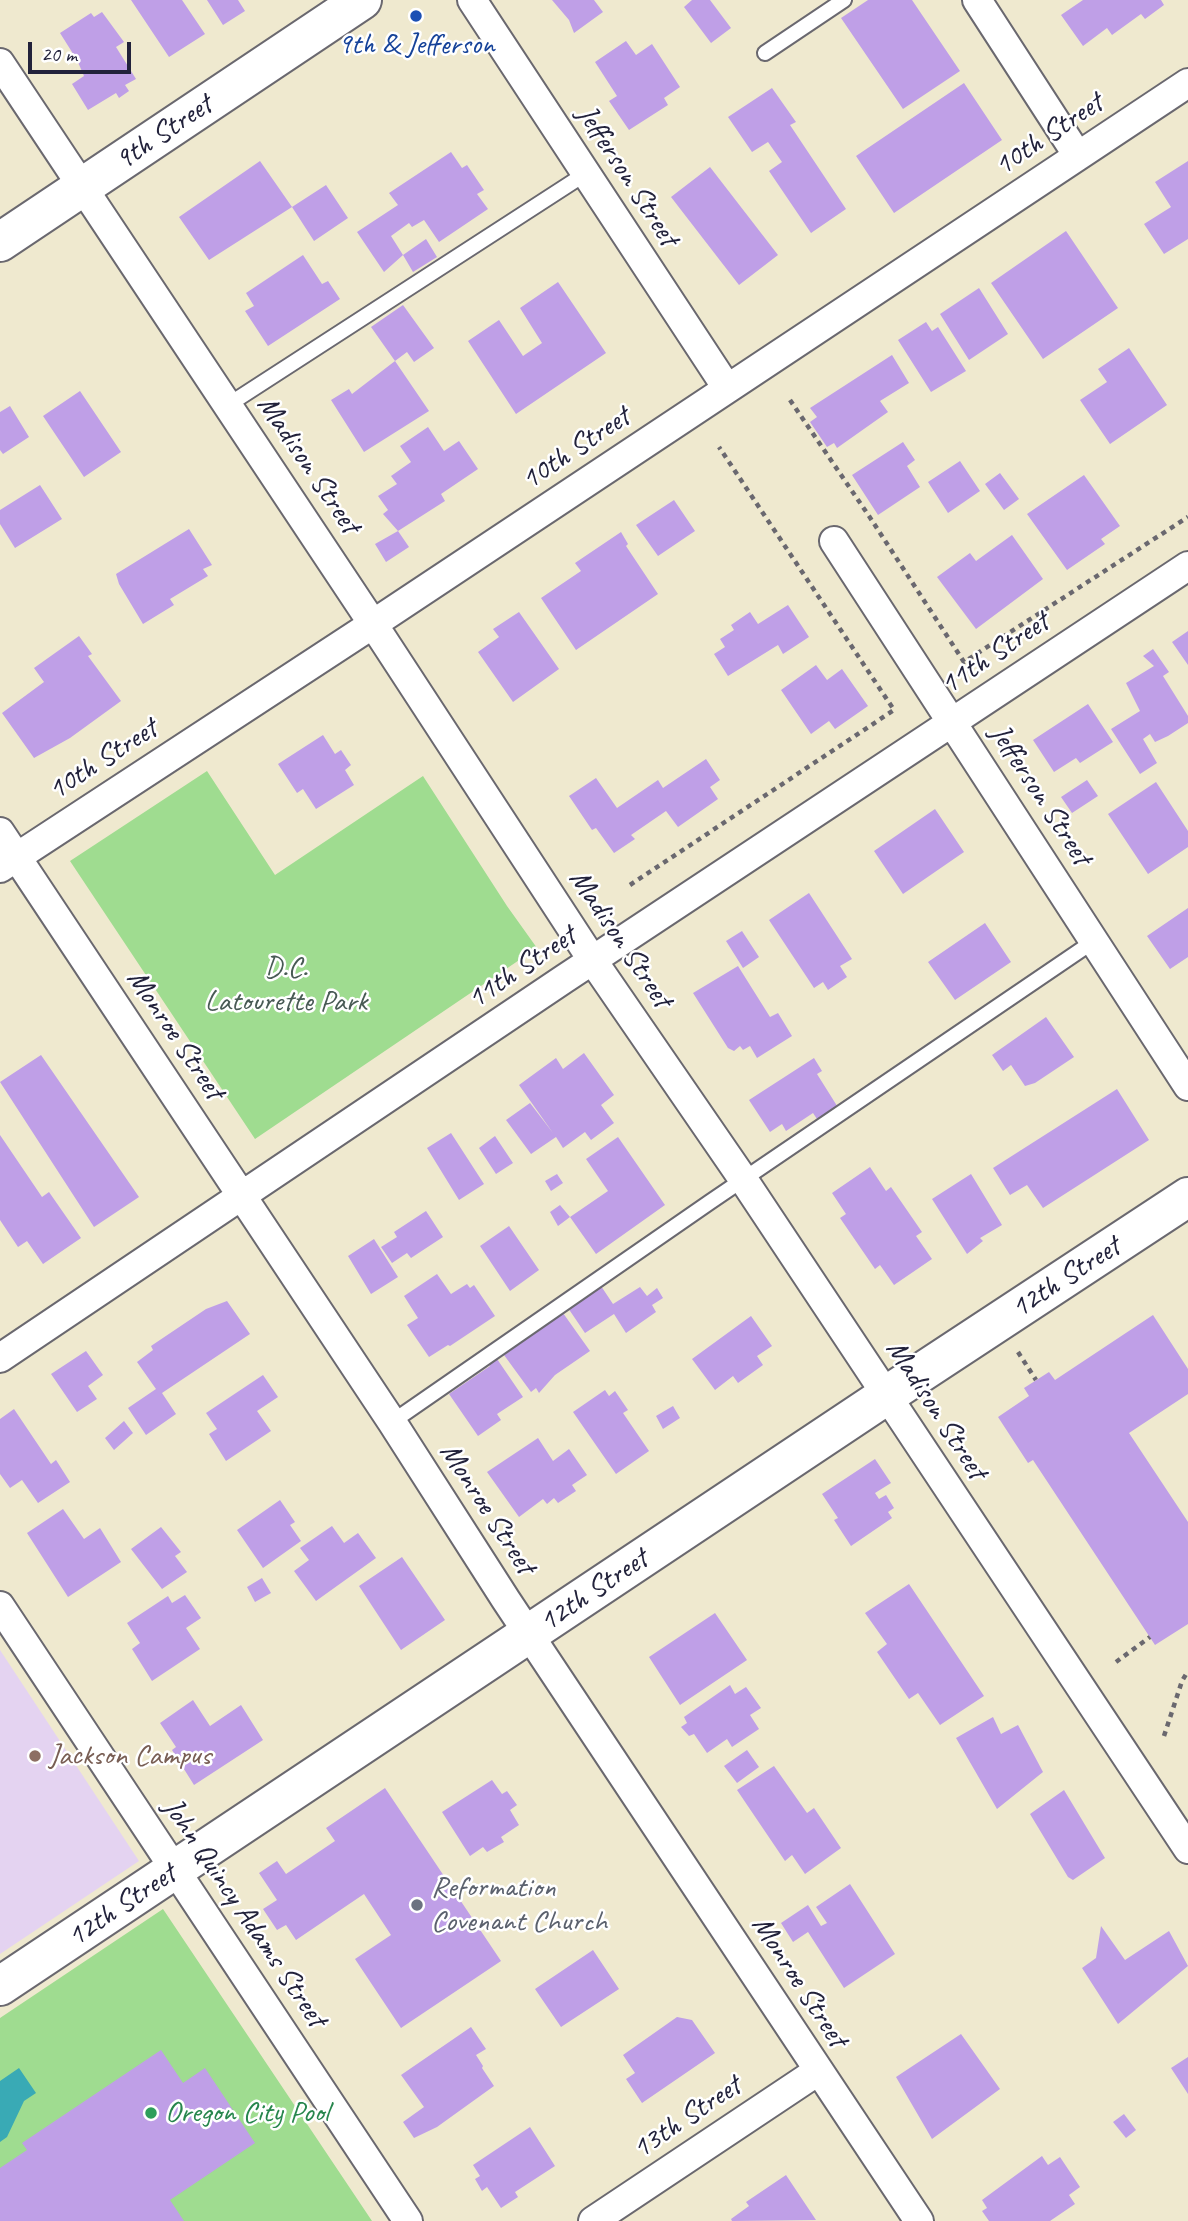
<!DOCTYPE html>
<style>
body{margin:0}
#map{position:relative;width:1188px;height:2221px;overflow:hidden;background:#efe9cf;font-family:Caveat,sans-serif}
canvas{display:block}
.scale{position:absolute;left:28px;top:42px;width:103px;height:32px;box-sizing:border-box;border:4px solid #22223b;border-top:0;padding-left:9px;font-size:21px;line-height:24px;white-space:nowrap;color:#22223b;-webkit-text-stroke:5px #fff;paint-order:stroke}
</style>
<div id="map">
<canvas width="1188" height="2221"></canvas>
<div class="scale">20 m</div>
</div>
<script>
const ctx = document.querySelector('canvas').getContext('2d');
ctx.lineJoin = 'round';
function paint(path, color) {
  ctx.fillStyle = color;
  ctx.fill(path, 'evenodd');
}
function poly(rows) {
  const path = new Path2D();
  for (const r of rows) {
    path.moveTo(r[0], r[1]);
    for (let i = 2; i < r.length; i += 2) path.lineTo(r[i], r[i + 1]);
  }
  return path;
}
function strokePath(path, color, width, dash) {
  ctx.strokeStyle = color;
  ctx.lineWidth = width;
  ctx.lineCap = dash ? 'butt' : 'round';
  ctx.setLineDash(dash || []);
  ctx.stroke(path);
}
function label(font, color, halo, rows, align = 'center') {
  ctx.font = font + ' Caveat,sans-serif';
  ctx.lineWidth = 5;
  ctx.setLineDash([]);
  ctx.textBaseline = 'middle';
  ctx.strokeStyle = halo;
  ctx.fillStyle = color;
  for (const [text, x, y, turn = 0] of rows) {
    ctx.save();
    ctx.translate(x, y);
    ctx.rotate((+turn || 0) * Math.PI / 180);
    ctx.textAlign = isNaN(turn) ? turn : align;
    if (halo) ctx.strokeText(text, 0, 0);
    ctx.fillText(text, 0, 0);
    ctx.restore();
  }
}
paint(poly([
 [0,1650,139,1861,0,1954]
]), '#e4d3f1');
paint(poly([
 [207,771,275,875,423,776,507,906,537,948,255,1139,70,861],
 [163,1909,372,2221,0,2221,0,2018]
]), '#9fdc90');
paint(poly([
 [19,2068,36,2093,24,2101,7,2137,0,2142,0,2081]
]), '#39aab5');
paint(poly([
 [131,0,182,0,205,34,169,57],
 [207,0,238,0,245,11,223,25],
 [552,0,594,0,603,12,574,33,569,20],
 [692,0,710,0,731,28,711,43,684,7],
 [868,0,912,0,960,71,903,109,841,18],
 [1083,0,1161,0,1164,5,1145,19,1141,14,1112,35,1107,28,1083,46,1061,15],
 [102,12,124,42,116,47,136,79,125,85,129,91,119,98,116,93,88,110,72,84,84,76,77,60,60,33,91,13,94,17],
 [626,41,636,55,652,44,680,87,664,98,668,105,629,130,609,101,617,96,595,62],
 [964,83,1002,140,894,213,856,156],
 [772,88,796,122,790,125,846,209,811,233,769,171,782,162,768,142,752,152,728,117],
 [451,152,462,168,467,165,484,190,477,194,488,209,439,242,424,220,412,227,409,223,391,236,403,255,384,272,357,232,398,205,389,193],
 [260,161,292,207,209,260,179,217],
 [1188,161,1188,239,1164,254,1144,224,1171,207,1155,182],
 [710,167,778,255,739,285,671,197],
 [326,185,348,218,314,241,292,207],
 [1066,231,1118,308,1043,359,991,283],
 [426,239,437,257,413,272,403,255],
 [303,255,322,284,328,281,340,299,268,346,245,311,254,306,246,293],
 [558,282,606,353,516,414,468,341,499,320,523,356,542,343,520,308],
 [979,288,1008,334,969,360,940,314],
 [403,305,434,348,414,362,407,352,395,361,371,327],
 [926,322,932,331,938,327,966,371,931,392,898,340],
 [1129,348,1167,405,1110,444,1080,400,1107,382,1098,369],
 [892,355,909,383,880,401,888,412,837,448,834,443,827,447,810,422,817,417,810,408],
 [395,361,429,411,364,452,331,400,349,389,352,394],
 [80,391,121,452,84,477,43,416],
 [10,406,29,437,3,454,0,450,0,412],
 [428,427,444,451,459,441,478,469,441,494,445,501,398,531,383,514,388,510,378,496,397,484,391,476,411,462,400,446],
 [903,442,915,460,907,466,920,487,878,515,852,475],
 [960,461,980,491,948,513,928,482],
 [1000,473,1019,499,1004,510,985,484],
 [1084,475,1120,526,1101,539,1105,544,1067,570,1027,514],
 [40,485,62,519,15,548,0,524,0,510],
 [674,500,695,531,658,556,636,525],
 [189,529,212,565,203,569,208,576,170,599,174,605,143,624,119,584,116,574],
 [398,531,409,547,386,562,375,544],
 [621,532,628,544,626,546,658,594,576,650,541,598,581,571,575,563],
 [1012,535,1043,579,976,629,937,577,970,553,976,561],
 [788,605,809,637,783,654,778,645,728,676,714,654,725,647,720,639,734,630,731,625,750,612,758,624],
 [519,612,559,669,513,702,478,652,499,637,493,629],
 [1188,631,1188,665,1172,642],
 [79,636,92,654,88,656,121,701,70,738,34,758,2,713,44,682,34,668],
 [1153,649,1169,672,1163,676,1188,716,1188,723,1168,736,1155,742,1150,734,1143,739,1157,763,1140,774,1111,729,1140,711,1126,683,1154,666,1143,656],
 [816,665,827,680,842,669,868,706,835,729,829,721,811,734,781,690],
 [1088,704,1113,742,1080,763,1076,758,1054,772,1033,740],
 [323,735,335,754,341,750,351,765,345,770,354,785,316,809,303,789,297,793,278,764],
 [706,759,720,780,710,787,718,799,678,827,666,811,631,835,635,839,614,853,596,828,592,830,569,796,596,778,617,808,658,780,663,788],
 [1087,780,1098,796,1072,813,1061,797],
 [1156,782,1188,831,1188,847,1148,874,1108,814],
 [935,809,964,852,903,894,874,851],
 [809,893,852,959,840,966,847,977,828,990,823,982,814,988,769,920],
 [1188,908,1188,957,1170,969,1147,936],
 [985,923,1011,962,955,1000,928,962],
 [742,931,759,957,743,968,726,941],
 [738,966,770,1017,778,1013,792,1036,757,1058,750,1046,743,1050,740,1046,734,1051,728,1048,693,993],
 [1046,1017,1074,1057,1035,1083,1025,1086,1011,1065,1003,1071,992,1055],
 [584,1053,614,1095,601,1105,614,1123,591,1140,585,1132,563,1148,556,1137,531,1154,506,1120,530,1103,553,1133,519,1085,556,1058,563,1069],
 [41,1055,139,1197,94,1227,0,1082],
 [814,1058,822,1071,817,1074,839,1109,819,1122,813,1113,786,1131,782,1124,770,1132,749,1100],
 [1117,1089,1149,1140,1043,1208,1027,1185,1010,1195,993,1168],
 [451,1133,484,1184,459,1200,427,1148],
 [0,1135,42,1197,49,1192,81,1238,43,1264,27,1241,18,1247,0,1220],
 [495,1136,513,1163,496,1174,479,1148],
 [618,1137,665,1205,596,1254,570,1217,608,1191,586,1159],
 [870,1167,886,1191,891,1187,922,1232,916,1236,932,1259,894,1285,880,1265,875,1269,840,1218,846,1214,832,1193],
 [557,1174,563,1183,551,1191,545,1181],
 [971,1174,1002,1225,980,1238,983,1241,967,1254,932,1199],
 [560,1205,570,1217,558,1226,550,1212],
 [426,1211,443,1237,411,1258,407,1253,392,1263,381,1247,397,1237,394,1232],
 [509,1226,539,1270,510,1291,480,1246],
 [374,1239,398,1277,371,1294,348,1256],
 [437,1274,451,1294,467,1284,470,1288,474,1285,495,1316,450,1346,448,1345,429,1357,407,1325,418,1318,404,1296],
 [601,1286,613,1304,640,1287,647,1296,657,1288,663,1298,652,1305,656,1312,626,1333,614,1314,585,1333,568,1308],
 [227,1301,250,1334,162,1393,176,1414,146,1435,128,1408,156,1389,137,1362,153,1350,151,1346,206,1309],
 [563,1313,590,1351,555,1375,539,1393,536,1388,531,1392,504,1355],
 [1153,1315,1188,1369,1188,1394,1129,1433,1188,1522,1188,1624,1155,1645,1033,1460,1028,1463,998,1417,1029,1396,1024,1388,1049,1372,1055,1380],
 [751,1316,772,1346,757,1356,763,1365,738,1383,733,1376,715,1390,692,1359],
 [86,1351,103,1375,88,1386,97,1399,77,1412,51,1374],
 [495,1356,523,1397,497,1414,501,1420,478,1436,449,1394,490,1366,487,1362],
 [263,1375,278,1397,257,1411,271,1431,226,1461,209,1434,217,1429,206,1413],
 [605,1390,609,1396,615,1391,628,1410,623,1413,649,1451,616,1474,573,1412],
 [673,1406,680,1418,663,1429,656,1416],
 [14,1409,51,1464,56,1460,70,1482,38,1503,22,1480,10,1488,0,1474,0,1419],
 [124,1421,133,1433,114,1450,105,1438],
 [538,1438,553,1461,569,1449,587,1475,572,1485,576,1491,558,1503,554,1498,547,1504,543,1499,519,1517,487,1472],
 [875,1459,891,1483,875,1493,879,1499,886,1495,894,1508,888,1512,892,1518,851,1546,834,1520,838,1518,822,1494],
 [280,1500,295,1522,290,1525,301,1541,263,1568,237,1530],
 [63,1509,84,1539,100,1528,121,1562,68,1597,27,1533],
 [332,1526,344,1543,358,1533,376,1558,316,1601,294,1571,309,1560,300,1548],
 [161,1527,181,1552,175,1556,187,1572,162,1589,131,1549],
 [402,1557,445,1620,401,1650,359,1586],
 [262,1578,271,1593,255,1602,247,1587],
 [909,1584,984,1696,940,1725,918,1693,909,1699,877,1652,887,1644,865,1613],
 [185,1595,201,1618,186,1628,200,1649,152,1681,132,1649,140,1643,127,1623,168,1596,172,1603],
 [715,1613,747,1660,680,1705,649,1657],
 [730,1685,735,1694,746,1687,761,1708,750,1715,759,1729,732,1747,727,1739,707,1753,694,1734,689,1736,681,1727,687,1723,684,1717],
 [193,1700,210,1726,241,1705,263,1740,194,1785,172,1750,176,1747,160,1723],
 [993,1717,1001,1734,1018,1725,1043,1772,997,1809,956,1738],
 [747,1750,759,1767,737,1783,724,1766],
 [774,1766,807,1813,814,1808,841,1848,805,1874,792,1855,785,1861,737,1790],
 [492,1780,502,1794,507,1791,517,1805,510,1810,519,1825,501,1837,504,1842,487,1852,483,1847,470,1856,442,1812],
 [385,1788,501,1961,401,2028,355,1959,391,1935,364,1894,296,1940,286,1925,277,1930,263,1909,277,1900,259,1873,277,1861,286,1874,335,1841,326,1828],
 [1064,1790,1105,1858,1073,1880,1068,1877,1030,1814],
 [850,1884,895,1954,844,1988,808,1932,793,1942,781,1923,808,1905,821,1926,827,1923,816,1907],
 [1101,1926,1125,1960,1169,1931,1188,1966,1118,2024,1082,1968,1096,1958],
 [593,1950,619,1989,561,2027,535,1989],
 [677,2017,692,2020,715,2053,642,2103,626,2079,635,2073,623,2055],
 [471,2027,486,2049,476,2055,483,2066,482,2068,494,2086,437,2127,414,2138,403,2122,424,2107,401,2075],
 [961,2034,1000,2089,932,2139,896,2077],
 [161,2050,183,2083,205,2068,255,2143,170,2200,184,2221,0,2221,0,2168,27,2150,22,2143],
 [1188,2057,1188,2094,1171,2068],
 [1124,2114,1136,2130,1126,2138,1113,2122],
 [530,2127,555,2166,515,2192,518,2197,501,2208,487,2187,482,2191,475,2179,480,2176,473,2165],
 [1042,2156,1048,2165,1060,2157,1080,2187,1069,2195,1075,2204,1050,2221,989,2221,982,2211,987,2208,982,2200],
 [786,2175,816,2220,732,2221,731,2219,749,2206,746,2202]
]), '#bf9fe7');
const lane = poly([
 [765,53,844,0],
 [228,405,585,174],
 [392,1422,710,1202,1094,941]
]);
const street = poly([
 [472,0,727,388],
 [977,0,1078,156],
 [0,63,373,624,593,961,743,1179,1188,1849],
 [834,541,1188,1086],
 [0,832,392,1422,506,1600,919,2221],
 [0,868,373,624,1188,83],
 [0,1358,564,979,1188,566],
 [0,1606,408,2221],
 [593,2221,818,2071]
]);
const secondary = poly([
 [0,242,362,0],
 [0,1986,887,1395,1188,1197]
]);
strokePath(lane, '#6a686f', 18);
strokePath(street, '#6a686f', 32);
strokePath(secondary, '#6a686f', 42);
strokePath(poly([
 [790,400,869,516,964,662,1188,517],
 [630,885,894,710,719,447],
 [1018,1352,1036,1380],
 [1116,1662,1150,1637],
 [1164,1736,1182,1681,1188,1671]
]), '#6a686f', 4.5, [5, 5]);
strokePath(lane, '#fff', 14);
strokePath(street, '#fff', 28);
strokePath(secondary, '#fff', 38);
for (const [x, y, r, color] of [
 [416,16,7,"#1a4fb4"],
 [35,1756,7,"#8d6e63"],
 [417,1905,7,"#6b7280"],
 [151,2113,7,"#2e9e5b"]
]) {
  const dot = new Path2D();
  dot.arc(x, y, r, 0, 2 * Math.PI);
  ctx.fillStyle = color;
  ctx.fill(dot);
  strokePath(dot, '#fff', 2.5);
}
label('30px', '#164399', '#fff', [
 ["9th & Jefferson",416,45]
]);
label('30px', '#22223b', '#fff', [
 ["9th Street",164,133,-34],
 ["10th Street",1049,135,-34],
 ["Jefferson Street",627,176,57],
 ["10th Street",576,449,-34],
 ["Madison Street",308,465,56],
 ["11th Street",995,654,-34],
 ["10th Street",103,760,-33],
 ["Jefferson Street",1040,795,57],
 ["Madison Street",620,939,56],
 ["11th Street",522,968,-34],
 ["Monroe Street",175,1035,56],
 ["12th Street",1066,1278,-33],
 ["Madison Street",936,1410,57],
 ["Monroe Street",487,1509,57],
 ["12th Street",594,1591,-34],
 ["12th Street",122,1906,-34],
 ["John Quincy Adams Street",244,1913,56],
 ["Monroe Street",799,1982,57],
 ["13th Street",687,2118,-34]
]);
label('30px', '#485a54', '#fff', [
 ["D.C.",286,968],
 ["Latourette Park",286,1002]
]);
label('30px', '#785e54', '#fff', [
 ["Jackson Campus",49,1756]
], 'left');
label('30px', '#5b616d', '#fff', [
 ["Reformation",431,1888],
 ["Covenant Church",431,1922]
], 'left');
label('30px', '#27864d', '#fff', [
 ["Oregon City Pool",165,2113]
], 'left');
</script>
